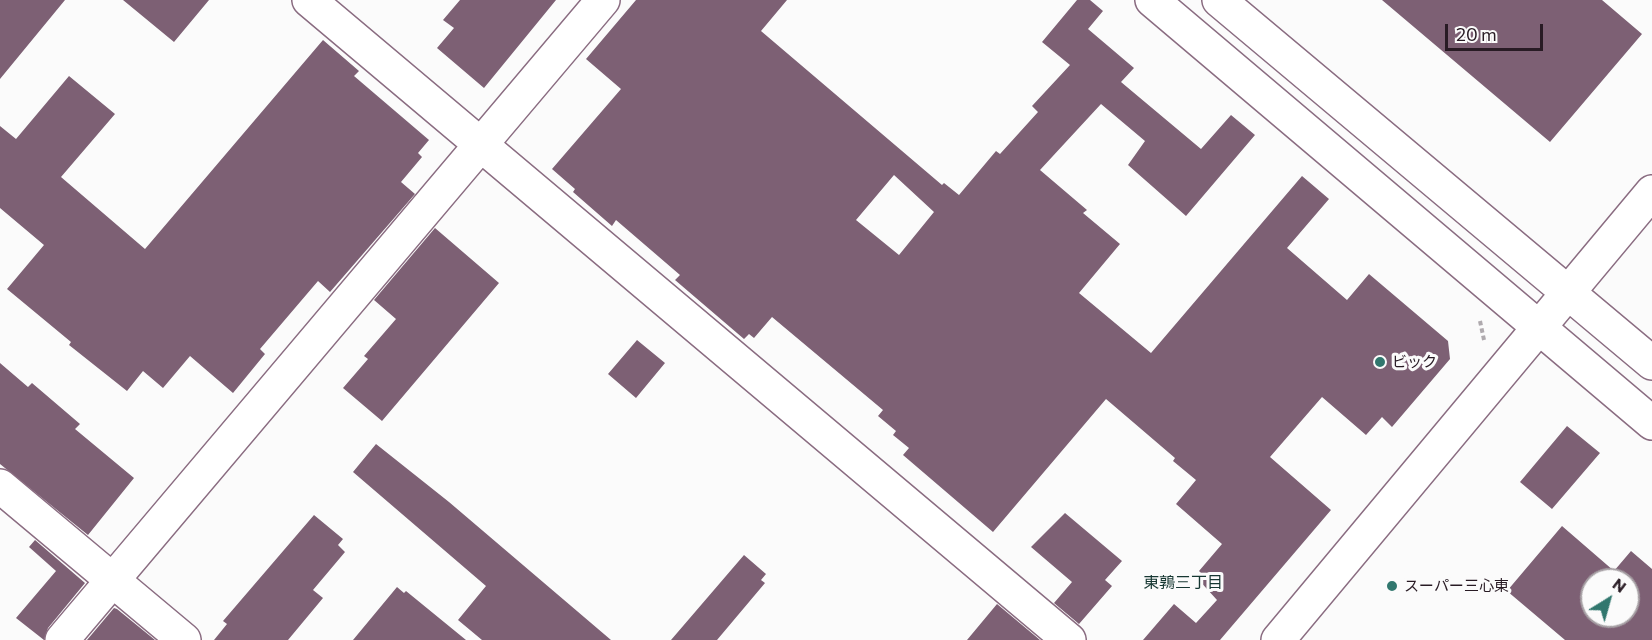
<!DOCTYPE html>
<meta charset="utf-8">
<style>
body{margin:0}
#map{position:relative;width:1652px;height:640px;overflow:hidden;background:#fbfbfb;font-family:Commissioner,sans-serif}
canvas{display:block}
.north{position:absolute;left:1580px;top:568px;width:60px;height:60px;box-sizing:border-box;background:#fbfbfb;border:2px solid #a7a1a5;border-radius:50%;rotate:37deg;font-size:16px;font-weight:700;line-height:24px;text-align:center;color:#281b24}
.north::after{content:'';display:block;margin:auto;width:21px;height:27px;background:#31776e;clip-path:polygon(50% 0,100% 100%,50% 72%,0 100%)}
.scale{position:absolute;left:1445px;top:24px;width:98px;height:27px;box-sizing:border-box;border:3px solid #281b24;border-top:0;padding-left:8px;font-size:18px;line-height:21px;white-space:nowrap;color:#281b24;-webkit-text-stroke:4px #fbfbfb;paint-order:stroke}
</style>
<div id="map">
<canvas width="1652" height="640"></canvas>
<div class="north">N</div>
<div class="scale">20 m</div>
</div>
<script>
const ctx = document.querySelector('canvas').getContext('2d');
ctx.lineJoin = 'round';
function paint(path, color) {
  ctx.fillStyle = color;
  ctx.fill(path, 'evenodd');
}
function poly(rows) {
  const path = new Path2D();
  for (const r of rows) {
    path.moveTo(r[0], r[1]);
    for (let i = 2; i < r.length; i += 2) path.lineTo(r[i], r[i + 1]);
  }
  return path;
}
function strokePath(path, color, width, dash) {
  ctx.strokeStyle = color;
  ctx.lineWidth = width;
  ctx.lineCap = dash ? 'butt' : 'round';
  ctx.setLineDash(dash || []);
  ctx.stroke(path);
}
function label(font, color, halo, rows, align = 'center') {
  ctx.font = font + ' Commissioner,"Noto Sans JP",sans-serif';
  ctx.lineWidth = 6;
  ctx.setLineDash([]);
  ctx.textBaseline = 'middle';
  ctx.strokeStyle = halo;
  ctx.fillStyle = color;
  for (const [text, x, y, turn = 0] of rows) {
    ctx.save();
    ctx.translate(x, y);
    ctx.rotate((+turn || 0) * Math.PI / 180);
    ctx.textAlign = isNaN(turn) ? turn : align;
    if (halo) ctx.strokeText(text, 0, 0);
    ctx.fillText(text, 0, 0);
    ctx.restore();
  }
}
paint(poly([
 [0,0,65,0,0,79],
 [123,0,209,0,174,42],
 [460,0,556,0,484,88,437,48,454,28,443,20],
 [636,0,787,0,761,31,942,185,944,183,959,195,996,151,1000,154,1038,112,1032,106,1070,65,1042,42,1077,0,1090,0,1103,11,1088,29,1134,68,1121,82,1201,149,1231,115,1255,135,1186,216,1128,165,1145,141,1101,104,1040,170,1087,210,1083,213,1120,244,1079,293,1151,353,1302,176,1329,199,1287,248,1347,300,1369,274,1448,341,1450,359,1392,427,1382,417,1366,435,1322,397,1270,457,1331,510,1220,640,1143,640,1174,604,1196,623,1217,600,1197,578,1201,573,1199,571,1222,544,1176,504,1196,480,1173,461,1175,458,1106,399,993,532,903,455,909,448,893,435,896,431,878,416,883,410,772,317,754,338,749,334,744,339,675,280,680,275,616,220,612,226,573,192,575,189,552,169,621,89,586,59],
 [894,175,934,212,899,255,856,220],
 [1382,0,1602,0,1642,34,1550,142],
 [323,40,359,71,354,76,429,140,418,153,422,157,401,182,415,194,330,292,318,281,260,349,265,354,233,393,190,356,163,388,143,371,127,391,69,345,71,342,7,289,44,245,0,208,0,126,16,139,69,76,115,114,61,177,145,249],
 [435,228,499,283,382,421,343,388,368,359,364,356,396,319,374,300],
 [637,340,665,363,636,398,608,374],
 [0,363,28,387,32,383,80,424,75,429,134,478,88,535,0,464],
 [1567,426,1600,453,1552,509,1520,482],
 [376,444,449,502,611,640,482,640,458,620,486,586,353,472],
 [1065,513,1122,561,1105,580,1112,586,1079,624,1054,603,1072,582,1031,547],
 [314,515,343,539,338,545,345,552,313,590,323,598,288,640,214,640,227,624,223,621],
 [1562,526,1614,571,1631,551,1652,569,1652,640,1565,640,1507,591],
 [1592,580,1628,580,1628,616,1592,616],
 [35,540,85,583,48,628,44,640,16,618,56,571,29,547],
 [744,555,766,574,761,580,765,583,717,640,671,640],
 [397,587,404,593,406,591,466,640,353,640],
 [997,604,1040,640,967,640],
 [114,608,117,609,155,640,87,640]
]), '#7d6074');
const minor = poly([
 [309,0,1069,640],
 [1152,0,1652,423],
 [1219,0,1652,363],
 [0,486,184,640],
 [62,640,603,0],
 [1278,640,1652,192]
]);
strokePath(minor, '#8a6c81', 36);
strokePath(poly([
 [1480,321,1484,340]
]), '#afaaae', 4, [4.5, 3]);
strokePath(minor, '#fff', 33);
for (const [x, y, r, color] of [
 [1380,362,6,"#31776e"],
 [1392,586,6,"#31776e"]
]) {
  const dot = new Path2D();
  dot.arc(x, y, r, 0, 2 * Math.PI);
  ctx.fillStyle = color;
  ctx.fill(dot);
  strokePath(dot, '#fbfbfb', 2);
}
label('15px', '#281b24', '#fbfbfb', [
 ["ビック",1392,362],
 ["スーパー三心東",1404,586]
], 'left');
label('16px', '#163732', '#fbfbfb', [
 ["東鶉三丁目",1183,583]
]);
</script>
